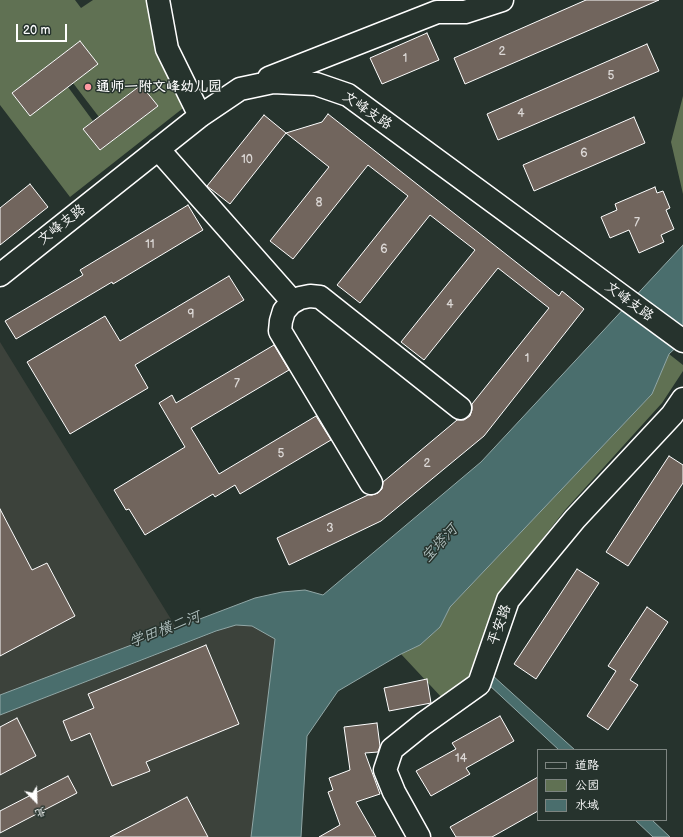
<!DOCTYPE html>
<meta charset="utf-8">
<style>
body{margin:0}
#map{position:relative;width:683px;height:837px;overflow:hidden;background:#26332d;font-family:"Balsamiq Sans","LXGW WenKai TC",sans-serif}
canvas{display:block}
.legend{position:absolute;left:537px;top:749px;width:130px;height:72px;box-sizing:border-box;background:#26332d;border:1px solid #7d8581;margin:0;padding:5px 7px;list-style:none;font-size:12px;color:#fff}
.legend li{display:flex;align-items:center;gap:8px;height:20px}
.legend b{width:20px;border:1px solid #7d8581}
.north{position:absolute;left:16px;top:781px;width:40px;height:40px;-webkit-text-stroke:3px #26332d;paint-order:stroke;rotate:157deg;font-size:11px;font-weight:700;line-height:16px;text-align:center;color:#fff}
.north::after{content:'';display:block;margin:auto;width:14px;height:18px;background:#fff;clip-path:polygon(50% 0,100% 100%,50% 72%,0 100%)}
.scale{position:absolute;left:16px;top:24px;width:51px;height:18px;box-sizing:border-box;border:2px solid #fff;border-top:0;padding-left:5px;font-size:12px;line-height:14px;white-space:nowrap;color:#fff;-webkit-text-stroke:3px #26332d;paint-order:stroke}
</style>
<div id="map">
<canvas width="683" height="837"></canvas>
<ul class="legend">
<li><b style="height:5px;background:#26332d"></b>道路</li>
<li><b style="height:11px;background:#607153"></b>公园</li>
<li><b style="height:11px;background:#4a6e6d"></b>水域</li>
</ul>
<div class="north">北</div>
<div class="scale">20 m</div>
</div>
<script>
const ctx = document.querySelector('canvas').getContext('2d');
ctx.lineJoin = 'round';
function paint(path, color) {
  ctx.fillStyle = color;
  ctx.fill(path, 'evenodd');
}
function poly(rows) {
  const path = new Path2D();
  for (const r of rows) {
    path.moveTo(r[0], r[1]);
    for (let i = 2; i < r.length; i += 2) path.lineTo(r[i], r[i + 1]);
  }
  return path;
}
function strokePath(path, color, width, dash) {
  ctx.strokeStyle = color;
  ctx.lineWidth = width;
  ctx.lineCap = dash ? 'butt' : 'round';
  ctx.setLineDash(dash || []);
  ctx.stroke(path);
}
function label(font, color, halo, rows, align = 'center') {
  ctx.font = font + ' "Balsamiq Sans","LXGW WenKai TC",sans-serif';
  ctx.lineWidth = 3;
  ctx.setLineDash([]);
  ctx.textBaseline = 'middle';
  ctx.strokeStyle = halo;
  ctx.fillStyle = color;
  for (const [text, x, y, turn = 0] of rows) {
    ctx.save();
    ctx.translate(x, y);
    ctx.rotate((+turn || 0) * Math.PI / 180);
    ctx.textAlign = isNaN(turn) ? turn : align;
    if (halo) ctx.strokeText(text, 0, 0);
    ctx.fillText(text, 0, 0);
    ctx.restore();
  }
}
paint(poly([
 [0,342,177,629,0,695],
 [236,624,252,626,275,639,251,837,0,837,0,715]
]), '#3c423b');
paint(poly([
 [0,0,75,0,81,8,93,0,151,0,187,105,70,197,0,105],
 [80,41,98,64,73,83,99,117,141,85,158,106,100,150,83,129,93,121,68,87,30,116,12,93],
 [683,96,683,194,671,142],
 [669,354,683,365,683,371,662,403,565,510,497,597,470,675,444,700,401,654,420,645,440,627,450,607,652,394]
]), '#607153');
const water = poly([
 [683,245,683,341,669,354,652,394,450,607,440,627,420,645,401,654,338,691,307,736,301,837,251,837,275,639,252,626,236,625,216,631,0,715,0,695,255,598,282,592,305,590,323,595,481,462,683,245],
 [492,675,575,750,559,750,488,684,492,675],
 [635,820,652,820,670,837,653,837,635,820]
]);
paint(water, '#4a6e6d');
strokePath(water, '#92a8a7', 1);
const building = poly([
 [586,0,659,0,465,84,454,58,586,0],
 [427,33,439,60,382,84,370,58,427,33],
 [80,41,98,64,30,116,12,93,80,41],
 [647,44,659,71,498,140,487,114,647,44],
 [141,85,158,106,100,150,83,129,141,85],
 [328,114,559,296,562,291,584,309,484,436,381,521,289,565,277,538,368,495,372,495,378,493,382,489,383,482,457,420,464,420,470,416,472,410,472,404,549,308,498,268,424,360,401,342,475,250,430,215,360,303,337,285,408,196,368,165,293,259,270,241,329,167,286,133,322,122,328,114],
 [264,115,286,133,230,204,207,186,264,115],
 [634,117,645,143,534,191,523,165,634,117],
 [30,184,48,207,0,245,0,208,30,184],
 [655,187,657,193,663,191,670,208,666,210,674,229,661,235,664,242,639,253,629,230,610,238,601,217,617,210,615,204,655,187],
 [188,205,203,230,113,284,112,282,16,339,5,321,83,275,80,270,188,205],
 [229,276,244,300,135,365,148,388,70,434,27,362,105,316,120,341,229,276],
 [274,345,289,370,191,428,219,474,316,416,331,440,240,494,235,485,215,497,213,494,145,535,129,509,126,510,114,490,185,447,159,403,172,395,176,403,274,345],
 [669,456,683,465,683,483,628,566,606,552,669,456],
 [0,509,32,570,47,563,75,616,0,656,0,509],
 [577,569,599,583,536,679,514,664,577,569],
 [647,607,668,622,630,680,638,685,608,730,587,716,616,671,608,666,647,607],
 [206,645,239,724,146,762,150,771,112,786,90,733,71,741,63,721,94,708,88,694,206,645],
 [427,679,431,703,389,711,384,688,427,679],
 [500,716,514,741,466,768,470,774,431,796,416,771,456,749,452,743,500,716],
 [17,718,36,756,0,775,0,727,17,718],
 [377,723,380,746,378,752,365,753,380,794,356,802,376,837,319,837,340,825,328,792,333,790,329,778,350,770,344,727,377,723],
 [68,776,77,793,0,833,0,811,68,776],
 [538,777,538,811,492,837,456,837,450,827,538,777],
 [187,797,208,837,110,837,187,797]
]);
paint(building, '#71655d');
strokePath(building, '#fff', 1);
const minor = poly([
 [158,0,167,49,200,116],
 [269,78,437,12,465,12,502,0],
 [158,149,293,302],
 [0,275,200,116,240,89,273,82,316,84,348,95,683,341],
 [371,483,280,331,281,321,284,311,291,303,300,298,310,296,320,297,460,408],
 [419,837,394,792,385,770,392,749,423,724,479,684,508,600,575,519,672,415,683,399]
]);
strokePath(minor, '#fff', 25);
strokePath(minor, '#26332d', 22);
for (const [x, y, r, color] of [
 [88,87,4,"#ff9aa2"]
]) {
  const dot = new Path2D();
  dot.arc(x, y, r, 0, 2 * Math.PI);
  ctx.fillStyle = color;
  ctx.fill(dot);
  strokePath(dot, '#26332d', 1.5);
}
label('12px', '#dcd8d6', null, [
 ["2",502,52],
 ["1",405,59],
 ["5",611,76],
 ["4",521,114],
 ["6",584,154],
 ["10",247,160],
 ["8",319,203],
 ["7",637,223],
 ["11",150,245],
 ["6",384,250],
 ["4",450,305],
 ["9",191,315],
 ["1",527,359],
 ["7",237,384],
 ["5",281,454],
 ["2",427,464],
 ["3",330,529],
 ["14",461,759]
]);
label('bold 14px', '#fff', '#26332d', [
 ["通师一附文峰幼儿园",96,87]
], 'left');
label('14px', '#fff', '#26332d', [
 ["文峰支路",367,111,34],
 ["文峰支路",62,225,-38],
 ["文峰支路",629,302,36],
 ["平安路",500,625,-70]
]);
label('italic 15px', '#aebebd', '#26332d', [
 ["宝塔河",440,544,-47],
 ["学田横二河",165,630,-21]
]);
</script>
